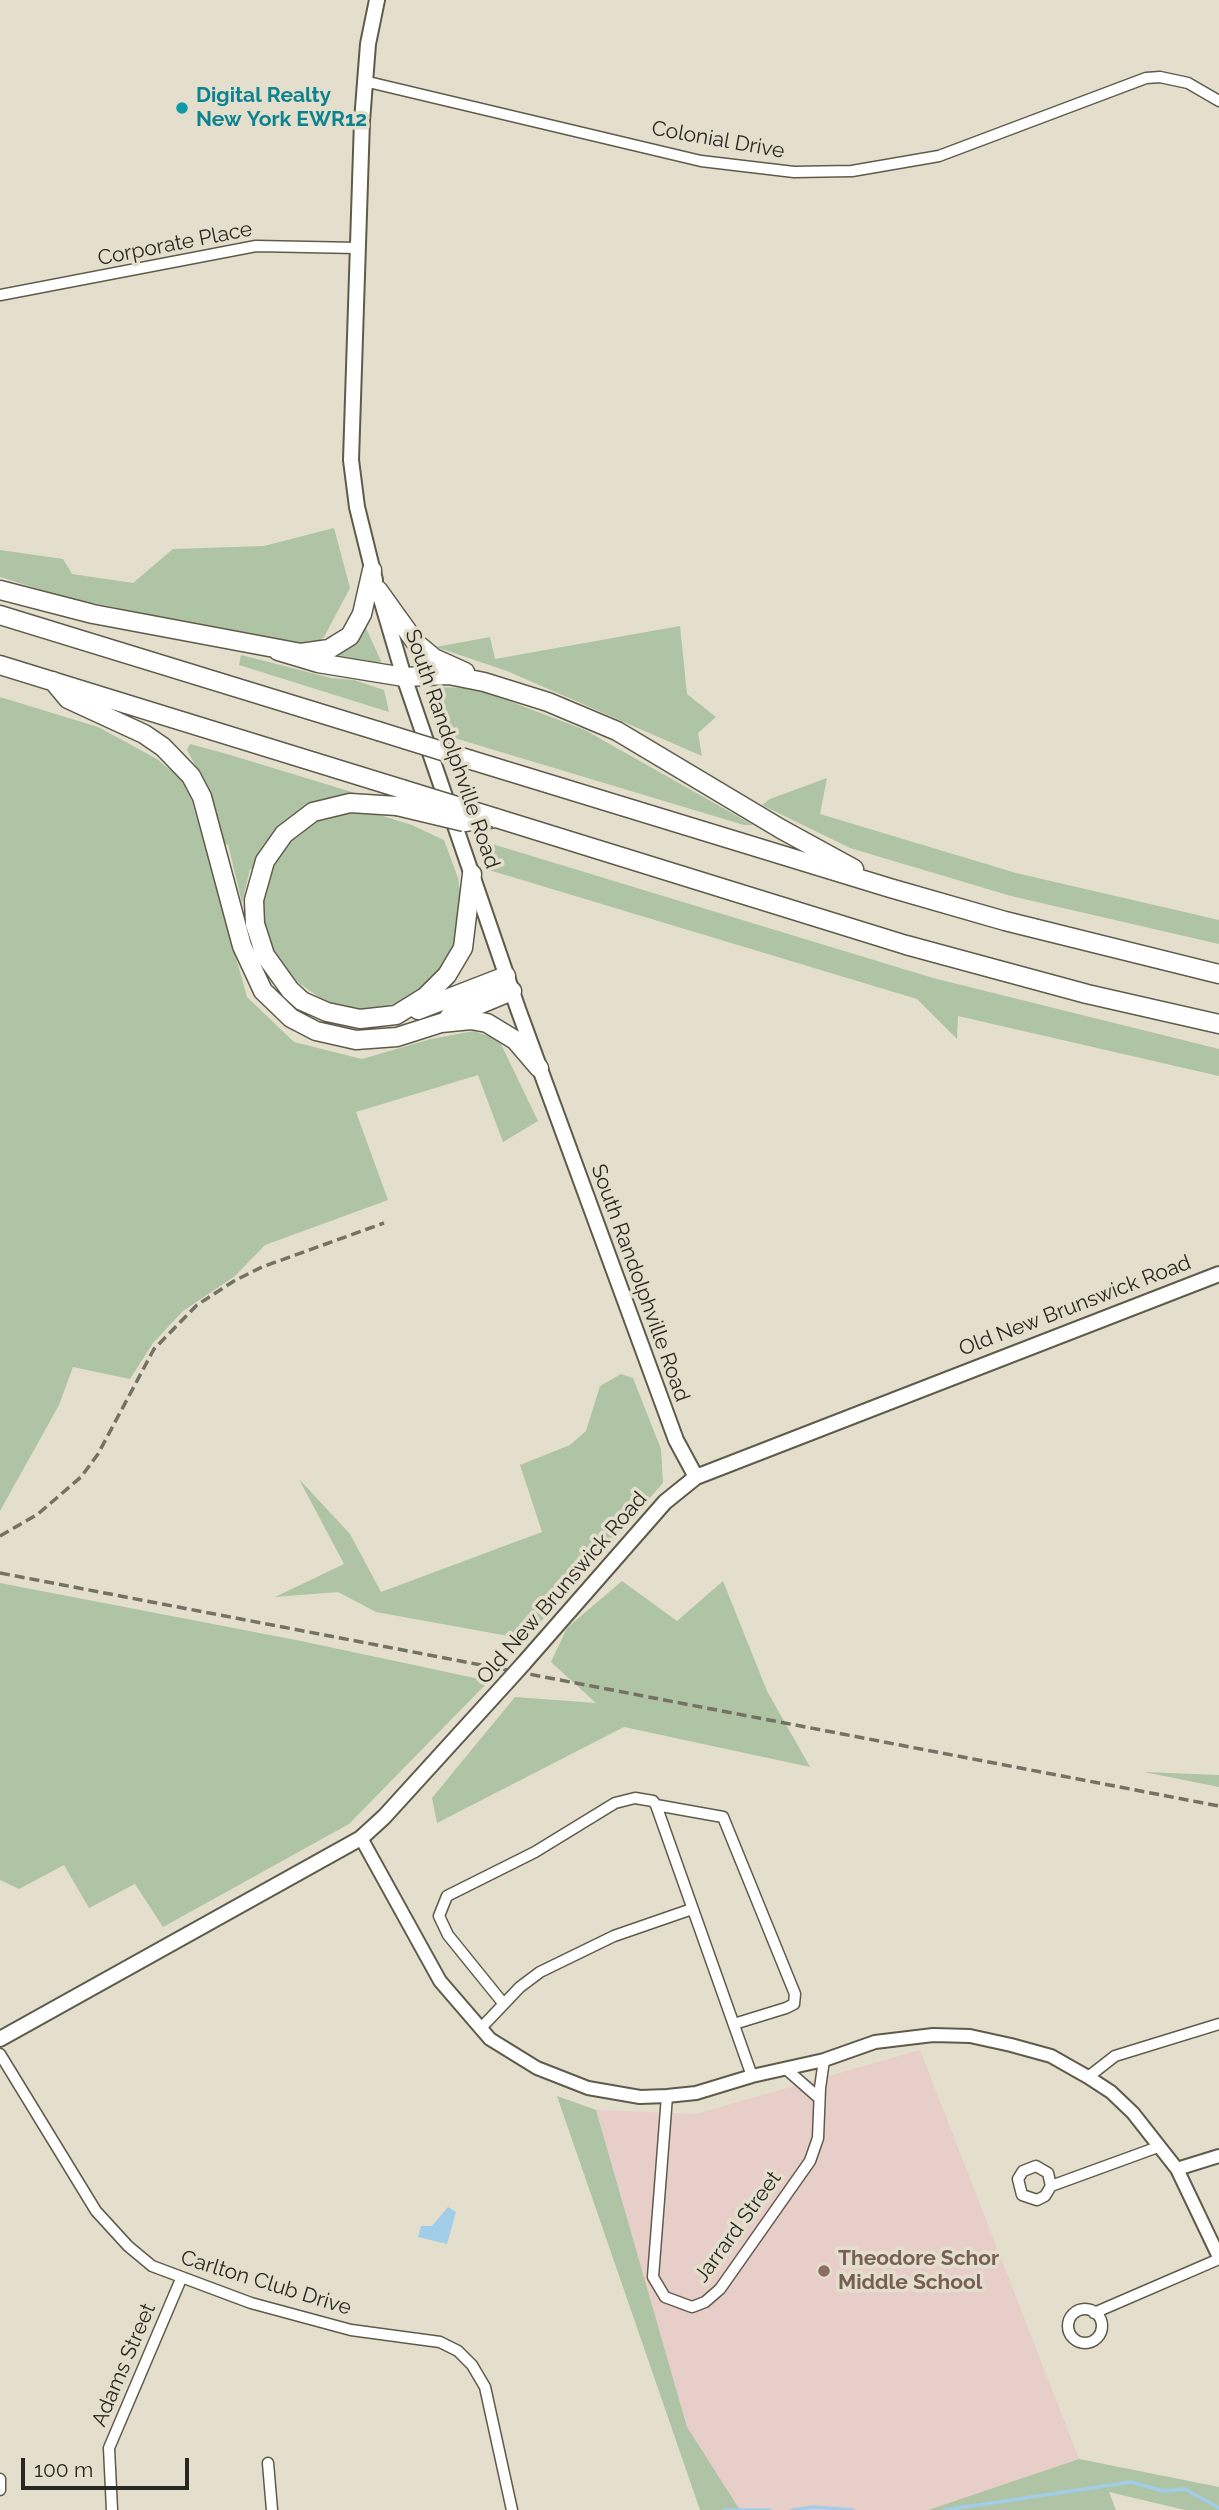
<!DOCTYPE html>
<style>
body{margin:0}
#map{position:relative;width:1219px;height:2510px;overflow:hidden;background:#e3dfcc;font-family:Raleway,sans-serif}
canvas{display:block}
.scale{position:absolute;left:21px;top:2458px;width:168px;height:32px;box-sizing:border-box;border:4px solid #292820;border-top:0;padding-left:9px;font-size:21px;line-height:24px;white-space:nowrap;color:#292820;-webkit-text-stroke:5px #e3dfcc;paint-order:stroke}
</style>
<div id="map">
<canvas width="1219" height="2510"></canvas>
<div class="scale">100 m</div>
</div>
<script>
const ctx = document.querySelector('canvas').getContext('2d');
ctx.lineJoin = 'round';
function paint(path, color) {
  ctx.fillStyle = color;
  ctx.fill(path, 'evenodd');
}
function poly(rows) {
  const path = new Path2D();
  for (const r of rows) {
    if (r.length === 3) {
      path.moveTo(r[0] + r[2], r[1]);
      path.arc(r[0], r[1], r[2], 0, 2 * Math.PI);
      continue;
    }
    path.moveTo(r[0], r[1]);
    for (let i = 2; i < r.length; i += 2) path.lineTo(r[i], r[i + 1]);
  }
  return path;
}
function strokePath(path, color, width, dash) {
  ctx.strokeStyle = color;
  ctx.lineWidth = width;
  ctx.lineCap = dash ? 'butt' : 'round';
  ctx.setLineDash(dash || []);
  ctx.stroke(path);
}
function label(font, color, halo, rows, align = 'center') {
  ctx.font = font + ' Raleway,sans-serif';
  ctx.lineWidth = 7;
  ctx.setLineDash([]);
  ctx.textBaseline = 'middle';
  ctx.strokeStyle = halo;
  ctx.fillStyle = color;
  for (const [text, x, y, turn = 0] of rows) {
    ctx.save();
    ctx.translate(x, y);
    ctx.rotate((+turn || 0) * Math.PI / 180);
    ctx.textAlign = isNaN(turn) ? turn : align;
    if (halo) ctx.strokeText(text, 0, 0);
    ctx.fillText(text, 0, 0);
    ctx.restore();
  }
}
paint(poly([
 [920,2050,1079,2459,928,2510,740,2510,687,2427,596,2110,696,2114]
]), '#e8cec8');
paint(poly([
 [334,528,350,588,324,637,315,644,304,646,64,597,0,577,0,550,63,559,72,574,133,583,173,549,264,546],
 [680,626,687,694,716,717,698,733,702,756,507,671,436,647,490,637,495,659],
 [366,628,381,661,379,664,324,656,357,639],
 [241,655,331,678,354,680,384,690,389,712,239,665],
 [431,687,475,688,585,730,753,825,744,825,441,734],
 [0,697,98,727,157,759,187,784,247,997,294,1042,362,1059,431,1039,474,1031,499,1040,538,1121,503,1142,478,1075,356,1112,388,1200,265,1245,235,1276,183,1311,153,1343,130,1379,73,1367,59,1405,0,1511],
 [190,744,227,754,365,796,330,800,255,870,250,869,242,903,228,844,224,845,207,787,187,750],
 [827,778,820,814,1016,873,1219,920,1219,944,1011,896,850,848,762,805,770,799],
 [363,810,412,825,444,840,458,878,463,915,461,936,437,977,394,1004,367,1010,326,1002,283,972,264,936,261,912,264,883,274,858,292,836,314,821,337,813],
 [479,840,933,978,1219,1049,1219,1076,958,1016,957,1039,917,999,489,870],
 [621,1374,633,1378,661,1449,663,1483,525,1639,376,1612,338,1592,275,1597,344,1564,299,1479,350,1534,381,1592,542,1532,520,1465,570,1445,586,1431,600,1386],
 [622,1581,677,1621,723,1581,767,1691,810,1767,624,1727,437,1823,432,1798,515,1697,596,1703,551,1662,567,1628],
 [0,1583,301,1641,489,1681,349,1824,163,1927,135,1884,89,1908,64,1865,19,1889,0,1880],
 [1144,1772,1219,1775,1219,1787],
 [557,2096,596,2110,687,2427,740,2510,700,2510],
 [1079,2459,1219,2487,1219,2510,1185,2510,1109,2492,1116,2510,928,2510]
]), '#afc3a5');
paint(poly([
 [448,2207,456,2212,447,2244,418,2237,421,2226,432,2226]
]), '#a2cde9');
strokePath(poly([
 [724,2510,770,2510],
 [792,2510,814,2507,853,2510],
 [945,2510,1131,2482,1163,2491,1185,2489,1219,2508]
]), '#a2cde9', 3.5);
const minor = poly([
 [364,81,701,161,794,172,852,171,939,156,1146,78,1160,77,1188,83,1219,101],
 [0,295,256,246,358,248],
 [656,1805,752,2076],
 [503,2003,448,1935,439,1916,447,1896,535,1852,615,1803,635,1798,653,1801,656,1805,723,1817,795,1994,794,2004,786,2008,734,2024],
 [480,2029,520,1987,540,1972,614,1936,692,1909],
 [0,2054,96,2211,128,2246,152,2266,251,2303,351,2330,440,2342,458,2351,472,2365,485,2387,512,2510],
 [786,2069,819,2098],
 [1088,2077,1115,2056,1219,2024],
 [667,2096,653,2277,665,2297,692,2307,705,2302,720,2289,810,2161,818,2138,820,2088,824,2060],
 [1051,2186,1048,2173,1036,2166,1023,2171,1018,2179,1022,2195,1037,2200,1045,2196,1051,2186,1158,2147],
 [1085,2326,17],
 [1094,2313,1219,2259],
 [268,2463,272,2510],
 [0,2479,0,2490],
 [112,2510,109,2448,181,2279]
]);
const tertiary = poly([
 [361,1838,440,1981,490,2039,537,2068,588,2088,640,2097,667,2096,696,2093,752,2076,824,2060,875,2042,933,2035,970,2036,1011,2045,1051,2056,1088,2077,1111,2092,1133,2113,1177,2169,1219,2257],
 [1177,2169,1219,2156]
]);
const secondary = poly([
 [375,580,357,507,351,460,362,121,368,44,377,0],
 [381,599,404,677,518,1009,676,1440,696,1477],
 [524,1663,665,1502,696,1477,1219,1274],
 [0,2039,361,1838,384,1817,506,1683]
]);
const motorway = poly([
 [0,590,93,614,301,653,329,649,350,636,362,614,372,570],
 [378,590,416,643,434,658,465,672],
 [0,615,378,731],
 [278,651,318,663,404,677,449,675,484,682,548,702,617,731,781,829,854,869],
 [0,665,402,789],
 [53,681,68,699,144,734,163,747,191,776,202,797,242,946,263,991,291,1018,316,1031,356,1040,397,1037,441,1023,471,1020,487,1023,515,1040,539,1068],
 [471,760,890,888,1005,921,1219,974],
 [397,806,350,803,313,812,284,834,265,861,254,900,255,924,265,955,290,990,302,1001,327,1012,360,1019,396,1015,425,997,447,975,463,948,472,874],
 [464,822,496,818,906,945,1087,994,1219,1024],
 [418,1010,506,976],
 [449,1017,512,991]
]);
strokePath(minor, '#5f5b4b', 13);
strokePath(tertiary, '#5f5b4b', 16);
strokePath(secondary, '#5f5b4b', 18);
strokePath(motorway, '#5f5b4b', 21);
strokePath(minor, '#fff', 10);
strokePath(tertiary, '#fff', 12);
strokePath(secondary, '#fff', 14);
strokePath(motorway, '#fff', 18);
strokePath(poly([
 [0,1536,38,1514,81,1477,98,1454,154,1349,197,1305,234,1281,262,1267,384,1223],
 [0,1573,1219,1806]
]), '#747165', 3.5, [10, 5]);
const secondaryBridge = poly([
 [506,1683,524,1663]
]);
const motorwayBridge = poly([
 [378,731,471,760],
 [402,789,496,818],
 [397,806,464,822]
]);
strokePath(secondaryBridge, '#5f5b4b', 18, []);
strokePath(motorwayBridge, '#5f5b4b', 21, []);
strokePath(secondaryBridge, '#fff', 14);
strokePath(motorwayBridge, '#fff', 18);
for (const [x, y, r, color] of [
 [182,108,7,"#0f9aa8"],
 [824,2271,7,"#8d6e63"]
]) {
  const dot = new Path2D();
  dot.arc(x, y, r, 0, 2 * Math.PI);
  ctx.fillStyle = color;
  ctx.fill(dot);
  strokePath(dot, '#e3dfcc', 2.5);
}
label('bold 21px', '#0d838f', '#e3dfcc', [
 ["Digital Realty",196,96],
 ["New York EWR12",196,120]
], 'left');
label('21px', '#292820', '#e3dfcc', [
 ["Colonial Drive",718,140,10],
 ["Corporate Place",175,244,-11],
 ["South Randolphville Road",452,749,71],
 ["South Randolphville Road",640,1283,70],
 ["Old New Brunswick Road",1075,1306,-21],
 ["Old New Brunswick Road",562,1588,-49],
 ["Jarrard Street",738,2227,-54],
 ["Carlton Club Drive",266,2283,17],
 ["Adams Street",124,2365,-67]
]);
label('bold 21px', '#785e54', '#e3dfcc', [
 ["Theodore Schor",838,2259],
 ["Middle School",838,2283]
], 'left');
</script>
